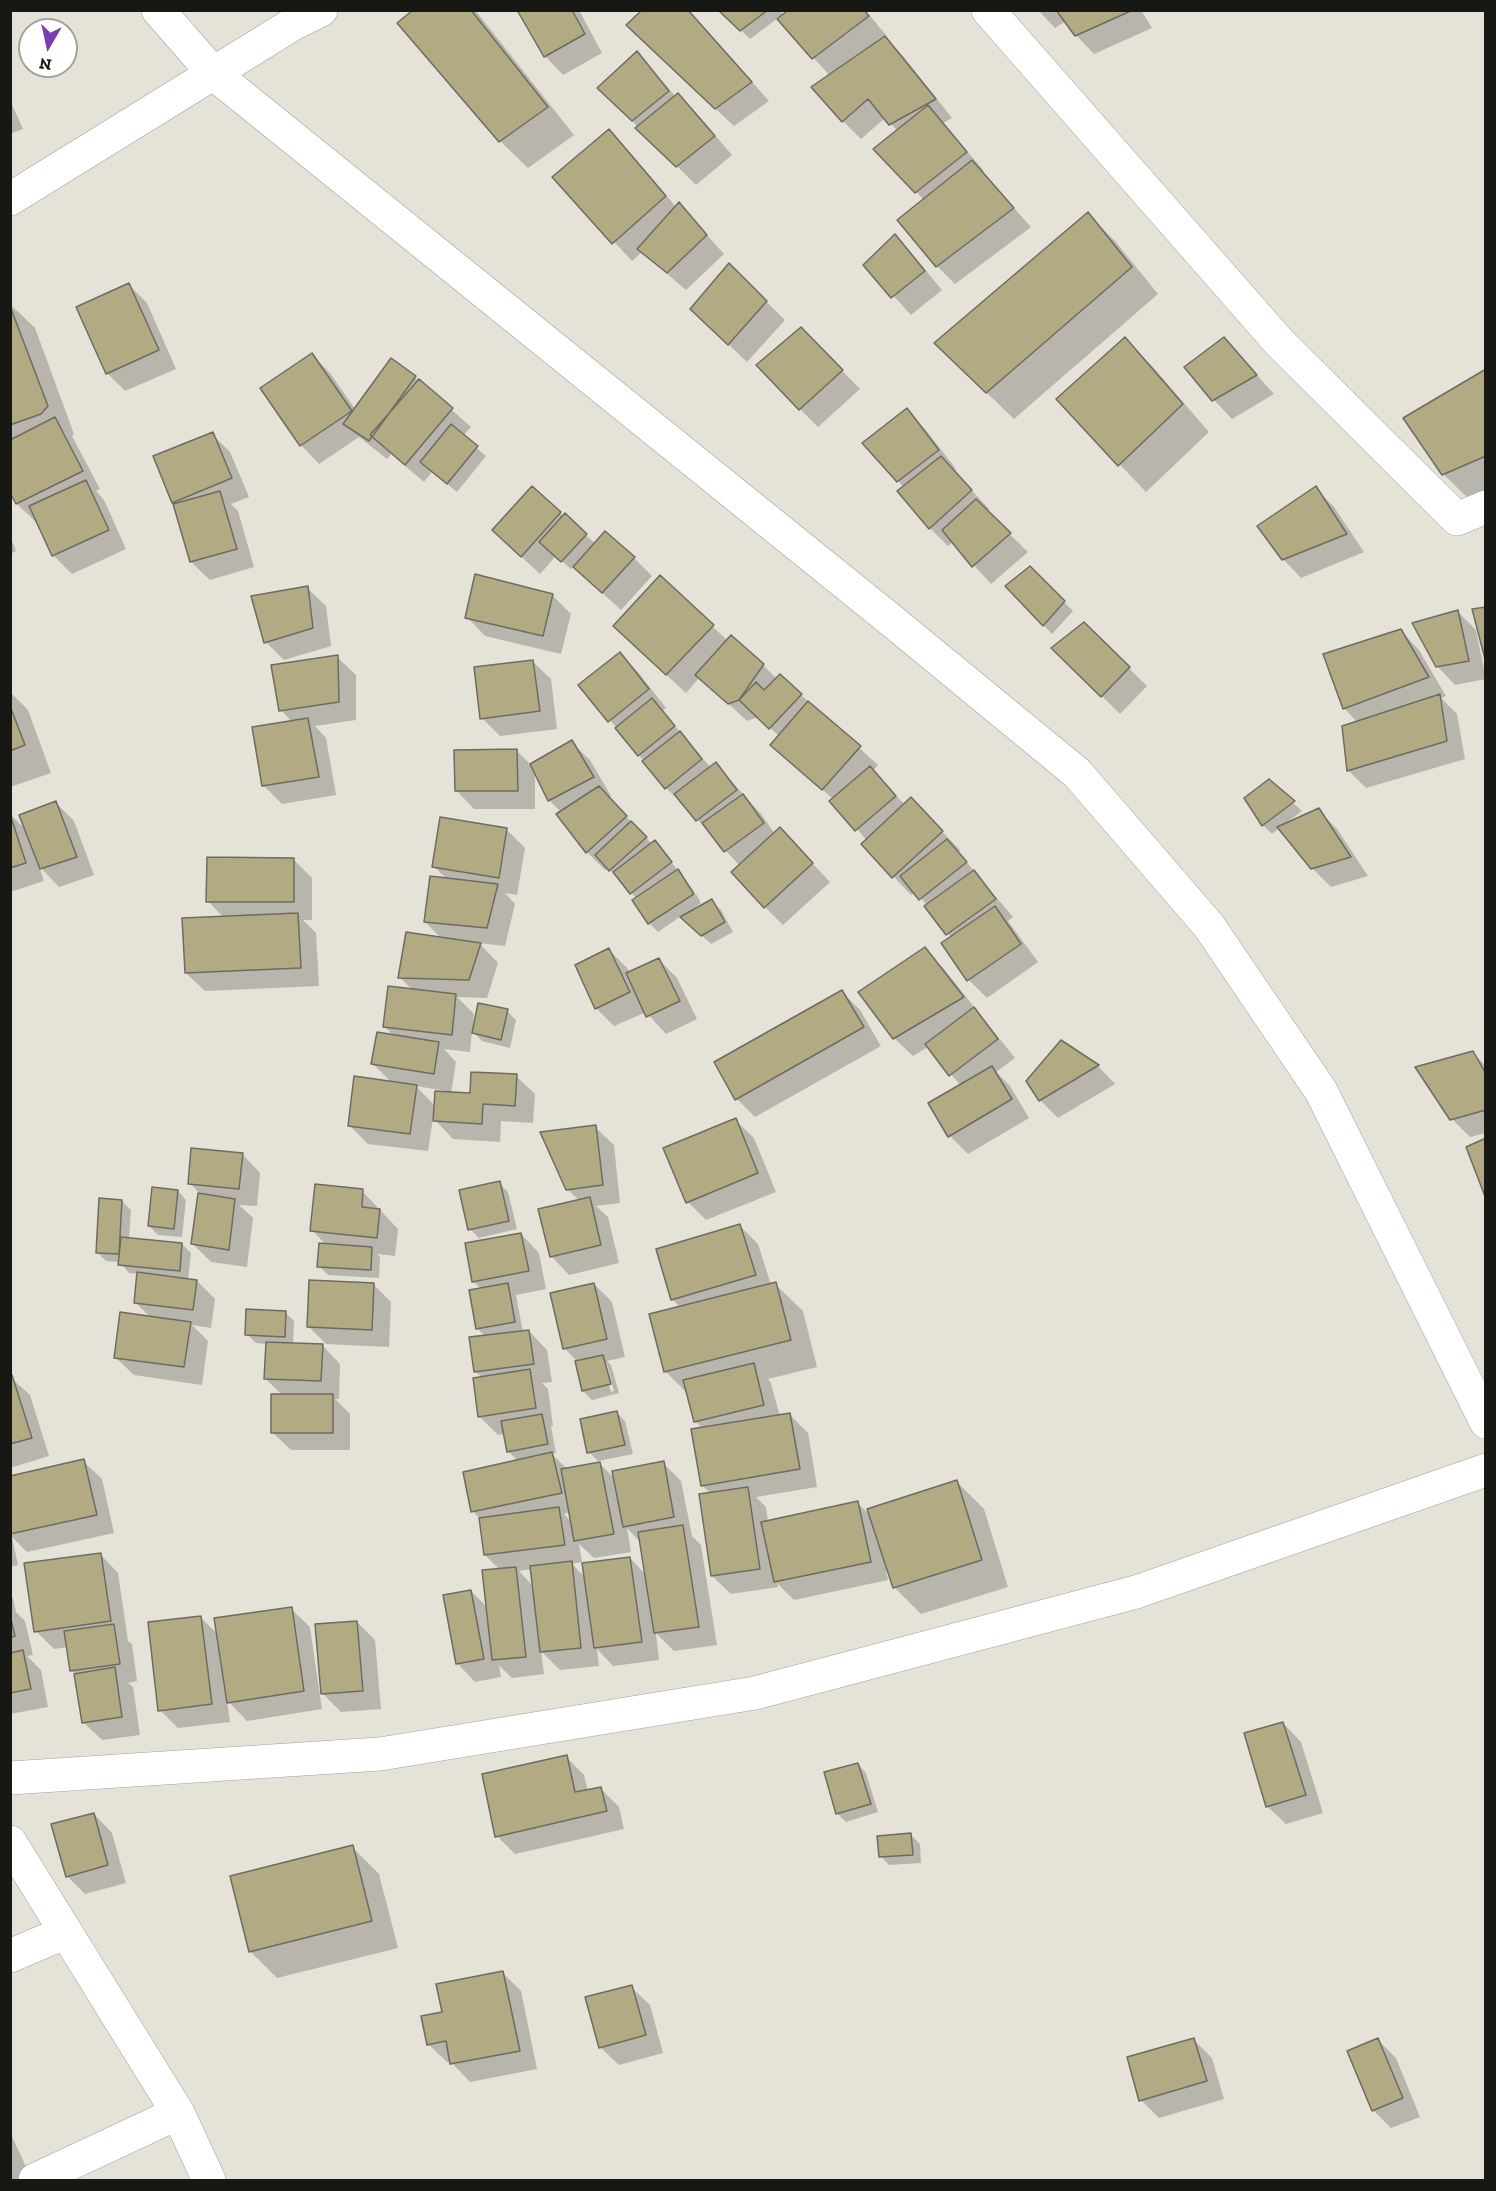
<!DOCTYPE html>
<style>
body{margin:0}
#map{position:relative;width:1496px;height:2191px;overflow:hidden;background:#e5e3d8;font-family:"Zilla Slab",serif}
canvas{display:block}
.frame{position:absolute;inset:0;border:12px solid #171713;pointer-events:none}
.north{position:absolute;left:18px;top:18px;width:60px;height:60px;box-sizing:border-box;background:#fff;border:2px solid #a2a2a1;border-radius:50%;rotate:189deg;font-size:16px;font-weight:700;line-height:24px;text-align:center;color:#171713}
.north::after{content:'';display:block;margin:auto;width:21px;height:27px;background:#7d3db2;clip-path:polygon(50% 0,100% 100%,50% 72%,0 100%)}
</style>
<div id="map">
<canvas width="1496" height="2191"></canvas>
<div class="frame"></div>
<div class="north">N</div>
</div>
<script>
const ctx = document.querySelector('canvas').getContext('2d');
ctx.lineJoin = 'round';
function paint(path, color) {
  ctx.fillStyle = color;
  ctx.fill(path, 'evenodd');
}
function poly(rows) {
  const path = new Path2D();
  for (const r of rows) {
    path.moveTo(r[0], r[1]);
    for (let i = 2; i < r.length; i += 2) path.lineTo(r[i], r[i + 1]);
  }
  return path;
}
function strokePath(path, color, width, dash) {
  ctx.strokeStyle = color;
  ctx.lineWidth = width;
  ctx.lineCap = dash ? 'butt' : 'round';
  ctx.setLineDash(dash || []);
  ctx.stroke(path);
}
paint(poly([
 [415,10,475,10,574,135,528,168,500,141],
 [519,10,579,10,602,53,563,75,545,56],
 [688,10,769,101,734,126,646,44],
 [720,10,779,10,784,15,790,10,865,10,886,35,884,37,903,56,952,118,943,123,984,171,982,172,1031,227,955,284,937,266,924,200,875,149,898,131,885,118,861,139,843,121,830,76,778,18,750,39],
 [1038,10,1141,10,1152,28,1094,54,1076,35,1066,21,1055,28],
 [637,53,676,97,678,95,696,113,732,155,696,185,617,106],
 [10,100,23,129,10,134],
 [609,131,627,149,676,207,679,204,724,254,686,290,642,252,632,261,554,177],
 [1088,214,1115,241,1158,294,1014,419,963,370],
 [895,236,913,255,942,290,911,315,865,265],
 [729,265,785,320,747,362,710,327],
 [129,285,147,303,176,369,125,391,107,373],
 [10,304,35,328,74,434,72,436,100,489,96,491,104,500,126,549,72,574,53,555,37,521,36,522,17,504,10,490],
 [801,329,860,389,818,427,800,409],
 [1125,339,1152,366,1209,432,1146,492,1058,399],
 [1224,339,1274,394,1232,419,1214,400,1186,367],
 [312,355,330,373,355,409,415,377,471,427,463,436,486,456,457,492,432,472,424,482,391,454,387,459,359,437,319,464,301,445,263,388],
 [1486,371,1486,495,1471,501,1443,474],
 [907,410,925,429,956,469,953,470,989,509,987,512,1028,552,991,584,953,542,948,546,930,528,899,491,904,487,898,481],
 [212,434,230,452,249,497,231,504,238,511,254,567,210,580,191,562,173,502],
 [1315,488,1334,507,1364,552,1301,578,1283,559],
 [532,489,596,544,634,558,652,576,621,610,574,567,571,569,556,556,540,574,512,548],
 [10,536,16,551,10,554],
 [1030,568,1073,611,1052,634,1007,587],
 [660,577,728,641,763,665,777,679,801,695,878,765,873,771,905,805,929,818,960,850,958,852,1013,917,1008,921,1038,962,987,998,969,980,951,938,928,906,915,892,911,895,863,844,867,841,833,799,772,744,779,736,758,717,747,721,700,677,686,693,633,644],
 [307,588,326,606,331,646,284,660,266,642],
 [552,595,571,614,561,654,485,636,467,617],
 [1458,612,1476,630,1486,679,1455,685,1437,666],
 [1084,624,1147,686,1120,714,1053,648],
 [1401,631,1419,650,1446,696,1441,698,1457,714,1465,759,1366,788,1348,770,1358,723,1344,708],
 [620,654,638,672,666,708,662,711,711,768,716,764,761,814,775,834,798,848,830,882,783,925,765,907,740,866,685,806,666,788,581,685],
 [337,657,356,675,356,720,315,726,326,738,336,795,282,804,264,786,292,722,281,710],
 [532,661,551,679,557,729,500,736,482,718],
 [10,692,28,710,51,773,10,787],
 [571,742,590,760,611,796,608,797,652,844,655,842,663,851,694,892,649,922,637,899,608,868,605,870,587,852,561,812,549,800,535,771,535,809,474,809,456,790,517,751,531,765],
 [1269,781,1302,811,1286,823,1318,810,1337,829,1368,876,1331,887,1312,868,1279,828,1272,834,1263,825],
 [56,803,74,821,94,875,59,887,39,866,44,881,10,892,10,814,27,831],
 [507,830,525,848,517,895,505,893,515,904,505,946,479,943,498,963,487,998,457,997,474,1014,473,1024,507,1011,516,1020,510,1048,482,1041,472,1031,470,1052,444,1049,456,1062,451,1093,472,1094,516,1076,535,1094,533,1123,501,1121,500,1142,453,1139,433,1118,428,1151,368,1144,349,1125,392,1083,373,1064,395,1037,384,1026,413,990,400,978,442,939,425,922,447,879,433,866],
 [416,1086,446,1091,445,1093,435,1106],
 [294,860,312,878,312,920,303,920,316,933,319,986,205,991,186,973,224,918,208,901],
 [696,894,701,903,690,911,691,913,712,901,721,910,733,932,711,944,681,916,658,932,650,924],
 [925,949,943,968,1015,1058,996,1072,1010,1086,1029,1118,968,1154,950,1136,961,1086,928,1047,913,1056,894,1038],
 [609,950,627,968,630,973,659,960,677,978,697,1019,666,1034,646,1012,614,1026,596,1008],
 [842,992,860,1010,881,1046,755,1117,737,1099],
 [1061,1042,1098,1066,1115,1084,1058,1118,1040,1100],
 [1473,1053,1486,1066,1486,1133,1470,1137,1452,1119],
 [735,1120,754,1138,776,1192,706,1220,688,1202],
 [595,1127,614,1145,620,1203,596,1206,608,1217,619,1263,569,1275,551,1256,580,1201,567,1189],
 [242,1154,260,1173,257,1206,239,1205,253,1218,247,1267,211,1262,193,1244,199,1193,190,1183],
 [499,1183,508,1192,517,1229,479,1238,470,1229],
 [178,1191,186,1200,182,1237,158,1235,149,1226],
 [362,1191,398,1229,395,1256,377,1254,380,1257,379,1278,328,1275,319,1266,327,1246,312,1230],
 [122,1201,131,1210,129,1239,182,1244,191,1253,188,1280,197,1281,215,1299,211,1328,192,1325,208,1341,202,1385,134,1375,115,1357,151,1318,135,1302,139,1274,129,1273,120,1262,106,1261,97,1252],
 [740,1226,758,1244,771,1285,775,1284,803,1311,817,1367,768,1379,771,1383,780,1417,790,1415,808,1433,817,1487,756,1497,766,1507,768,1522,857,1503,871,1516,957,1482,984,1509,1008,1587,921,1614,894,1587,889,1570,886,1571,888,1580,794,1600,777,1583,778,1587,731,1594,712,1576,711,1494,702,1485,703,1429,695,1421,689,1395,665,1371,681,1308,672,1299],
 [521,1234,539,1253,546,1289,516,1295,523,1332,529,1331,547,1350,552,1382,542,1383,548,1389,553,1426,551,1426,556,1453,552,1454,568,1470,600,1464,616,1480,663,1463,681,1481,692,1536,701,1545,717,1645,674,1651,656,1633,659,1660,613,1666,597,1649,599,1666,560,1670,541,1651,544,1674,512,1678,499,1665,501,1677,475,1682,457,1663,471,1591,488,1608,500,1570,485,1555,480,1519,473,1511,518,1461,508,1451,505,1434,498,1435,480,1417,482,1378,475,1371,486,1337,477,1328,482,1290,473,1281],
 [570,1512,572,1523,564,1514],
 [627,1528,641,1543,646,1575,630,1558,585,1577,572,1564,582,1562,579,1544,594,1558,631,1552],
 [532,1569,534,1587,519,1571],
 [373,1284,391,1302,389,1347,326,1344,308,1326],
 [594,1284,612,1302,625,1357,607,1361,611,1365,619,1393,592,1400,583,1391,577,1362,578,1362,564,1348],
 [604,1364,607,1364,614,1391,611,1392],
 [285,1312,294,1321,293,1344,322,1345,340,1364,339,1399,335,1399,350,1414,350,1450,291,1450,272,1432,283,1396,266,1379,267,1344,256,1343,247,1334],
 [10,1377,30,1395,49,1456,10,1468],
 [616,1412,625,1421,633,1454,598,1461,589,1452],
 [83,1461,102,1479,114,1533,27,1552,12,1537,18,1565,10,1567,10,1477],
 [100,1554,118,1573,128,1641,132,1644,137,1681,128,1683,133,1687,140,1735,102,1740,83,1722,76,1675,71,1670,68,1647,54,1649,36,1631],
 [10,1596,13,1598,16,1612,25,1621,33,1655,27,1656,41,1670,48,1707,10,1714],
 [291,1609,310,1627,322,1709,247,1721,227,1700,230,1722,178,1728,160,1710,200,1617,219,1635],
 [357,1622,375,1640,381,1709,341,1712,322,1693],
 [1283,1723,1301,1742,1323,1813,1286,1824,1267,1806],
 [566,1757,584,1775,588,1791,600,1788,619,1807,624,1829,515,1854,497,1836],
 [858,1764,866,1773,878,1812,846,1822,837,1813],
 [94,1814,112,1833,126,1883,85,1894,67,1876],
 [911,1835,920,1844,921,1863,889,1865,881,1856],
 [352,1847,379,1874,398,1948,277,1978,250,1951],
 [503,1973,521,1991,537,2069,470,2082,451,2062,447,2062,428,2044,443,2013],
 [631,1987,650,2005,663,2053,619,2065,600,2047],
 [1194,2040,1212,2058,1224,2099,1159,2118,1141,2100],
 [1378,2040,1396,2058,1420,2117,1391,2128,1373,2110],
 [10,2132,32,2180,10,2180]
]), '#0003');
const building = poly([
 [413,10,471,10,548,107,499,142,397,23,413,10],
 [517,10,572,10,585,34,544,57,517,10],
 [642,10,688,10,752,82,715,109,626,25,642,10],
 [718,10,768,10,740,31,718,10],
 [788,10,864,10,869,16,812,59,777,19,788,10],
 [1056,10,1133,10,1075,36,1056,10],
 [885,36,936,99,889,125,868,99,842,122,811,87,885,36],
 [637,51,669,91,632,121,597,88,637,51],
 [678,93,715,136,676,167,635,128,678,93],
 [928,105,967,152,915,193,873,149,928,105],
 [609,129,666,196,612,244,552,177,609,129],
 [972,160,1014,208,936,267,897,220,972,160],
 [679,202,707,235,667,273,637,249,679,202],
 [1088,212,1132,267,986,393,934,343,1088,212],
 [895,234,925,271,891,298,863,265,895,234],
 [729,263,767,301,728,345,690,309,729,263],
 [129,283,159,350,106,374,76,307,129,283],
 [10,306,48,406,41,414,10,425,10,306],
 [801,327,843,370,799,410,756,365,801,327],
 [1125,337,1183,404,1118,466,1056,399,1125,337],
 [1224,337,1257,375,1212,401,1184,367,1224,337],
 [312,353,352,411,300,446,260,388,312,353],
 [391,358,416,376,369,441,343,424,391,358],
 [1486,369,1486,456,1442,475,1403,418,1486,369],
 [419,379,453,408,405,465,370,435,419,379],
 [907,408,939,450,897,482,862,443,907,408],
 [55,417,83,471,16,504,10,493,10,440,55,417],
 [451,424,478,446,447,484,420,462,451,424],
 [213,432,232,478,172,503,153,456,213,432],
 [941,456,972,490,929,529,897,491,941,456],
 [86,480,109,530,52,556,29,506,86,480],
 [532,486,561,512,521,557,492,530,532,486],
 [1316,486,1347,534,1282,560,1257,526,1316,486],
 [220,491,237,549,190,562,173,504,220,491],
 [976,499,1011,533,972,567,942,530,976,499],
 [565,513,587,534,561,562,539,542,565,513],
 [605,531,635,557,602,593,573,567,605,531],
 [1030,566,1065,601,1043,626,1005,586,1030,566],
 [475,574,553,594,543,636,465,618,475,574],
 [660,575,714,625,666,675,613,626,660,575],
 [308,586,313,628,264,643,251,596,308,586],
 [1486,607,1486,663,1472,609,1486,607],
 [1458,610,1469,661,1436,667,1412,623,1458,610],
 [1084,622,1130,667,1101,697,1051,648,1084,622],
 [1401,629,1429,677,1343,709,1323,654,1401,629],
 [731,635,764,664,739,700,728,704,695,675,731,635],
 [620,652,649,689,608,722,578,685,620,652],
 [338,655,339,702,279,711,271,665,338,655],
 [533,660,540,711,480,719,474,667,533,660],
 [780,674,802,694,769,729,739,700,756,682,764,690,780,674],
 [1440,694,1447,741,1347,771,1342,726,1440,694],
 [652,698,675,726,638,756,615,728,652,698],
 [808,701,861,746,822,790,770,745,808,701],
 [10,706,25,745,10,751,10,706],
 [308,718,319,777,262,786,252,727,308,718],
 [680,731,702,759,665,789,642,761,680,731],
 [572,740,594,777,548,801,530,764,572,740],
 [517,749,518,791,455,791,454,750,517,749],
 [716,762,737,790,696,821,674,794,716,762],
 [870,766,896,796,855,831,829,801,870,766],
 [1269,779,1295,801,1262,826,1244,798,1269,779],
 [599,786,627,816,586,853,556,814,599,786],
 [743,794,764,823,724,852,702,823,743,794],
 [911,797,943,831,892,878,861,844,911,797],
 [56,801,77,857,40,869,19,815,56,801],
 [1319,808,1351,857,1311,869,1277,827,1319,808],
 [10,814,26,863,10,868,10,814],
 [440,817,507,828,499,878,432,867,440,817],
 [631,821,647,837,609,871,595,855,631,821],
 [780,827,813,863,764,908,731,872,780,827],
 [947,839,967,862,919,900,900,876,947,839],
 [655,840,672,862,630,894,613,872,655,840],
 [207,857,294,858,294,902,206,902,207,857],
 [678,869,694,894,648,924,632,900,678,869],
 [974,870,996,899,946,935,924,906,974,870],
 [430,876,498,884,487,928,424,922,430,876],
 [712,899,725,922,701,936,680,917,712,899],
 [995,906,1021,944,967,981,941,943,995,906],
 [298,913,301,968,185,973,182,918,298,913],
 [406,932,481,943,469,980,398,978,406,932],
 [925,947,964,997,893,1039,858,992,925,947],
 [609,948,630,992,595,1009,575,965,609,948],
 [659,958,680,1001,646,1017,626,973,659,958],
 [388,986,456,994,452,1035,383,1027,388,986],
 [842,990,864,1027,735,1100,714,1062,842,990],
 [478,1003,508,1009,501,1040,472,1033,478,1003],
 [974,1007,998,1039,949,1076,925,1044,974,1007],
 [377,1032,439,1042,434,1074,371,1064,377,1032],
 [1061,1040,1099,1065,1039,1101,1026,1081,1061,1040],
 [1473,1051,1486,1074,1486,1110,1450,1120,1415,1067,1473,1051],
 [992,1066,1012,1099,948,1137,928,1103,992,1066],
 [471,1072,517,1074,515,1106,483,1104,482,1124,433,1121,435,1091,470,1093,471,1072],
 [354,1076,417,1085,410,1134,348,1126,354,1076],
 [736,1118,758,1173,686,1203,663,1148,736,1118],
 [596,1125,603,1185,566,1190,540,1132,596,1125],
 [1486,1138,1486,1199,1466,1147,1486,1138],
 [191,1148,243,1153,239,1189,188,1184,191,1148],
 [500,1181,509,1221,468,1230,459,1190,500,1181],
 [315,1184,363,1189,362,1207,380,1209,377,1238,310,1231,315,1184],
 [152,1187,178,1190,174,1229,148,1226,152,1187],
 [198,1193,235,1199,229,1250,191,1244,198,1193],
 [590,1197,601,1245,550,1257,538,1209,590,1197],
 [99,1198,122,1200,119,1254,96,1253,99,1198],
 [740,1224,756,1275,671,1300,656,1249,740,1224],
 [521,1233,529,1271,472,1282,465,1243,521,1233],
 [121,1237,182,1243,180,1271,118,1265,121,1237],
 [319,1243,372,1247,371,1270,317,1267,319,1243],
 [137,1272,197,1280,193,1310,134,1303,137,1272],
 [309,1280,374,1283,372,1330,307,1327,309,1280],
 [776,1282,791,1340,664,1372,649,1314,776,1282],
 [508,1283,515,1322,476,1329,469,1290,508,1283],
 [594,1283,607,1339,563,1349,550,1293,594,1283],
 [246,1309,286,1311,285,1337,245,1335,246,1309],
 [120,1312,191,1322,184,1367,114,1358,120,1312],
 [529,1330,534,1364,474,1372,469,1337,529,1330],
 [266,1342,323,1344,321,1381,264,1379,266,1342],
 [603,1355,611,1384,582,1391,575,1361,603,1355],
 [754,1363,764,1405,694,1422,683,1380,754,1363],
 [530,1369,536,1408,478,1417,473,1378,530,1369],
 [12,1375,32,1438,10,1444,10,1376,12,1375],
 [271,1394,333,1394,333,1433,271,1433,271,1394],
 [617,1411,625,1445,587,1453,580,1419,617,1411],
 [790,1413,800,1469,701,1486,691,1429,790,1413],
 [542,1414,548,1444,507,1452,501,1421,542,1414],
 [552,1452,562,1493,471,1512,463,1472,552,1452],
 [84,1459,97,1515,10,1534,10,1476,84,1459],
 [664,1461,674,1517,623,1527,612,1471,664,1461],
 [600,1462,614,1534,574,1541,561,1469,600,1462],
 [957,1480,982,1560,893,1588,867,1509,957,1480],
 [748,1487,760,1569,711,1576,699,1494,748,1487],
 [858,1501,871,1562,774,1582,761,1522,858,1501],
 [559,1507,565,1545,484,1555,479,1518,559,1507],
 [683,1525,699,1627,654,1633,638,1532,683,1525],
 [101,1553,111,1621,34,1632,24,1563,101,1553],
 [630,1557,642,1642,594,1648,582,1563,630,1557],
 [572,1561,581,1648,540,1652,530,1566,572,1561],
 [516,1567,526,1657,492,1660,482,1570,516,1567],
 [471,1590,484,1659,456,1664,443,1595,471,1590],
 [292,1607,304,1691,227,1703,214,1618,292,1607],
 [10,1615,15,1636,10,1638,10,1615],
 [201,1616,212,1704,158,1711,148,1622,201,1616],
 [357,1621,363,1691,321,1694,315,1624,357,1621],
 [114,1624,120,1664,70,1671,64,1631,114,1624],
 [23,1650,31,1689,10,1693,10,1653,23,1650],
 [115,1667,122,1717,82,1723,74,1674,115,1667],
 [1283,1722,1306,1795,1266,1807,1244,1733,1283,1722],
 [567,1755,575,1792,601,1787,607,1811,495,1837,482,1774,567,1755],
 [858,1763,871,1804,836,1814,824,1772,858,1763],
 [94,1813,108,1865,66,1877,51,1824,94,1813],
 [911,1833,913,1855,879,1857,877,1836,911,1833],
 [353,1845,372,1921,249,1952,230,1876,353,1845],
 [503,1971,520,2051,450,2064,446,2041,427,2045,421,2016,442,2012,436,1984,503,1971],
 [632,1985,646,2035,599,2048,585,1997,632,1985],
 [1194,2038,1207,2081,1139,2101,1127,2057,1194,2038],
 [1378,2038,1403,2098,1372,2111,1347,2051,1378,2038]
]);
paint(building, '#b1aa82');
strokePath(building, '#6d6c62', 1.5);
const minor = poly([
 [158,10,214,74,892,621,1077,773,1209,926,1321,1091,1486,1422],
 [988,10,1279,342,1457,519,1486,507],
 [10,199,293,24,321,10],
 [10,1778,380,1754,755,1693,1136,1592,1486,1470],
 [10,1842,178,2113,209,2180],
 [10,1956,66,1932],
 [35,2180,178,2113]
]);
strokePath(minor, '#a2a096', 34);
strokePath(minor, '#fff', 33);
</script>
